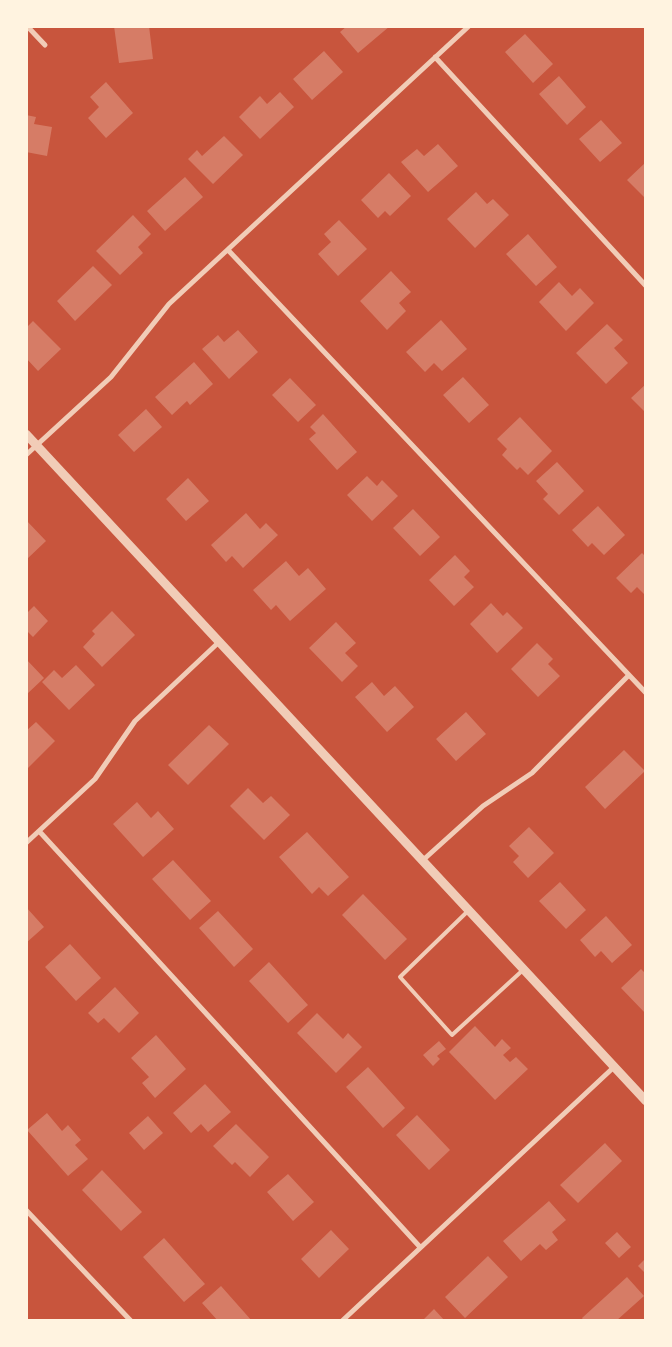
<!DOCTYPE html>
<style>
body{margin:0}
#map{position:relative;width:672px;height:1347px;overflow:hidden;background:#c8553d;font-family:Raleway,sans-serif}
canvas{display:block}
.frame{position:absolute;inset:0;border:28px solid #fff3e0;pointer-events:none}
</style>
<div id="map">
<canvas width="672" height="1347"></canvas>
<div class="frame"></div>
</div>
<script>
const ctx = document.querySelector('canvas').getContext('2d');
ctx.lineJoin = 'round';
function paint(path, color) {
  ctx.fillStyle = color;
  ctx.fill(path, 'evenodd');
}
function poly(rows) {
  const path = new Path2D();
  for (const r of rows) {
    path.moveTo(r[0], r[1]);
    for (let i = 2; i < r.length; i += 2) path.lineTo(r[i], r[i + 1]);
  }
  return path;
}
function strokePath(path, color, width, dash) {
  ctx.strokeStyle = color;
  ctx.lineWidth = width;
  ctx.lineCap = dash ? 'butt' : 'round';
  ctx.setLineDash(dash || []);
  ctx.stroke(path);
}
paint(poly([
 [114,26,149,26,153,59,119,63],
 [347,26,390,26,358,53,340,32],
 [525,34,553,64,533,83,505,52],
 [324,51,343,72,312,100,293,79],
 [559,76,586,107,567,125,539,94],
 [106,82,133,113,106,138,88,118,99,107,90,97],
 [280,92,294,107,260,139,239,117,260,96,267,104],
 [26,115,36,117,34,124,52,127,47,156,26,152],
 [601,120,622,143,600,162,579,139],
 [224,136,243,155,213,184,188,159,197,150,202,156],
 [438,144,458,166,428,192,401,162,417,149,424,156],
 [646,162,646,199,627,180],
 [389,173,411,196,390,216,385,211,378,218,361,200],
 [185,177,203,197,165,231,147,211],
 [476,192,487,204,493,199,509,215,475,248,447,219],
 [133,215,151,234,138,247,143,253,120,275,96,251],
 [339,220,367,249,338,276,318,254,331,242,324,234],
 [528,234,557,267,536,286,506,254],
 [93,266,112,285,75,321,57,301],
 [391,271,411,292,399,303,406,311,387,330,360,301],
 [559,282,572,296,580,288,594,303,566,331,539,302],
 [441,320,467,349,442,371,434,363,425,372,406,352],
 [33,321,61,349,38,371,26,358,26,328],
 [607,324,623,340,614,348,628,363,606,384,576,353],
 [238,330,258,352,229,379,202,349,218,335,224,342],
 [194,362,213,384,190,405,187,401,172,415,155,397],
 [463,377,489,405,469,423,443,395],
 [290,378,316,405,298,422,272,395],
 [646,384,646,413,631,398],
 [146,409,162,427,134,452,118,435],
 [323,414,357,452,337,470,309,439,316,433,310,427],
 [520,417,552,451,528,475,520,467,517,470,502,455,507,449,497,439],
 [557,462,584,491,559,515,543,499,548,494,536,481],
 [367,476,377,486,382,480,398,496,372,521,347,495],
 [188,478,209,501,186,521,166,499],
 [598,506,625,535,604,555,592,543,588,547,572,530],
 [413,509,440,537,420,556,393,528],
 [246,513,260,529,266,523,278,535,243,568,232,556,226,562,211,545],
 [26,520,46,541,26,560],
 [642,553,646,557,646,596,637,587,631,593,616,578],
 [455,555,470,571,464,577,474,587,454,606,429,580],
 [286,561,299,576,308,568,326,589,290,621,276,605,271,610,253,590],
 [491,603,503,616,507,612,523,628,497,653,470,624],
 [34,606,48,621,33,637,26,630,26,614],
 [112,611,135,635,102,667,83,647,95,634,92,631],
 [336,622,356,643,345,653,358,666,342,682,309,648],
 [537,643,553,659,548,664,560,676,538,697,511,669],
 [26,659,44,678,26,695],
 [76,665,95,685,69,710,42,682,54,670,62,678],
 [372,682,384,696,395,686,414,707,387,732,355,697],
 [466,712,486,734,456,761,436,739],
 [36,722,55,741,26,770,26,731],
 [209,725,229,744,188,785,168,765],
 [624,750,645,771,605,809,585,787],
 [248,788,263,803,271,796,290,815,264,840,230,806],
 [137,802,151,818,158,811,174,829,143,857,113,824],
 [529,827,554,853,528,878,513,862,519,856,509,846],
 [307,832,349,877,328,896,319,887,312,894,279,857],
 [173,860,211,901,190,920,152,879],
 [560,882,586,910,566,929,539,901],
 [363,894,407,939,385,960,342,915],
 [26,907,44,927,26,943],
 [218,911,253,949,234,967,199,928],
 [606,916,632,945,612,963,601,951,595,957,580,940],
 [70,944,101,978,76,1001,45,967],
 [269,962,308,1005,288,1023,249,981],
 [641,969,646,974,646,1014,621,988],
 [115,987,139,1013,119,1033,104,1018,98,1023,88,1013],
 [317,1013,343,1039,348,1033,362,1047,336,1073,297,1033],
 [475,1026,495,1047,502,1039,511,1048,503,1055,510,1062,516,1057,528,1069,495,1100,449,1052],
 [156,1035,186,1069,155,1098,142,1083,149,1077,131,1058],
 [439,1041,446,1049,437,1056,440,1059,433,1066,423,1055],
 [368,1067,405,1108,383,1128,346,1087],
 [205,1084,231,1112,208,1132,201,1124,191,1133,173,1113],
 [47,1113,62,1131,68,1125,81,1140,75,1145,88,1159,68,1176,27,1130],
 [417,1115,450,1150,429,1170,396,1135],
 [148,1116,163,1133,144,1150,129,1133],
 [236,1124,269,1157,250,1177,235,1162,232,1165,213,1146],
 [605,1143,622,1161,578,1203,560,1185],
 [102,1170,142,1212,121,1231,82,1190],
 [288,1174,314,1202,293,1221,267,1192],
 [549,1201,566,1220,552,1232,558,1240,546,1250,540,1244,521,1261,503,1241],
 [331,1230,349,1249,319,1278,301,1259],
 [617,1232,631,1247,619,1258,605,1243],
 [164,1238,205,1284,184,1302,143,1257],
 [488,1256,508,1277,465,1318,445,1297],
 [646,1258,646,1274,638,1266],
 [627,1277,644,1296,616,1321,584,1321,582,1318],
 [221,1286,252,1321,218,1321,202,1303],
 [434,1309,445,1321,422,1321]
]), '#d67c66');
strokePath(poly([
 [469,910,400,977,452,1035,523,970]
]), '#f1ccb7', 4);
strokePath(poly([
 [27,26,45,45],
 [435,57,646,286],
 [228,250,646,693],
 [26,455,111,377,169,304,469,26],
 [39,831,420,1247],
 [26,843,95,779,135,721,219,642],
 [422,861,483,806,532,773,629,675],
 [26,1210,131,1321],
 [342,1321,614,1067]
]), '#f1ccb7', 5);
strokePath(poly([
 [26,434,646,1101]
]), '#f1ccb7', 9);
</script>
